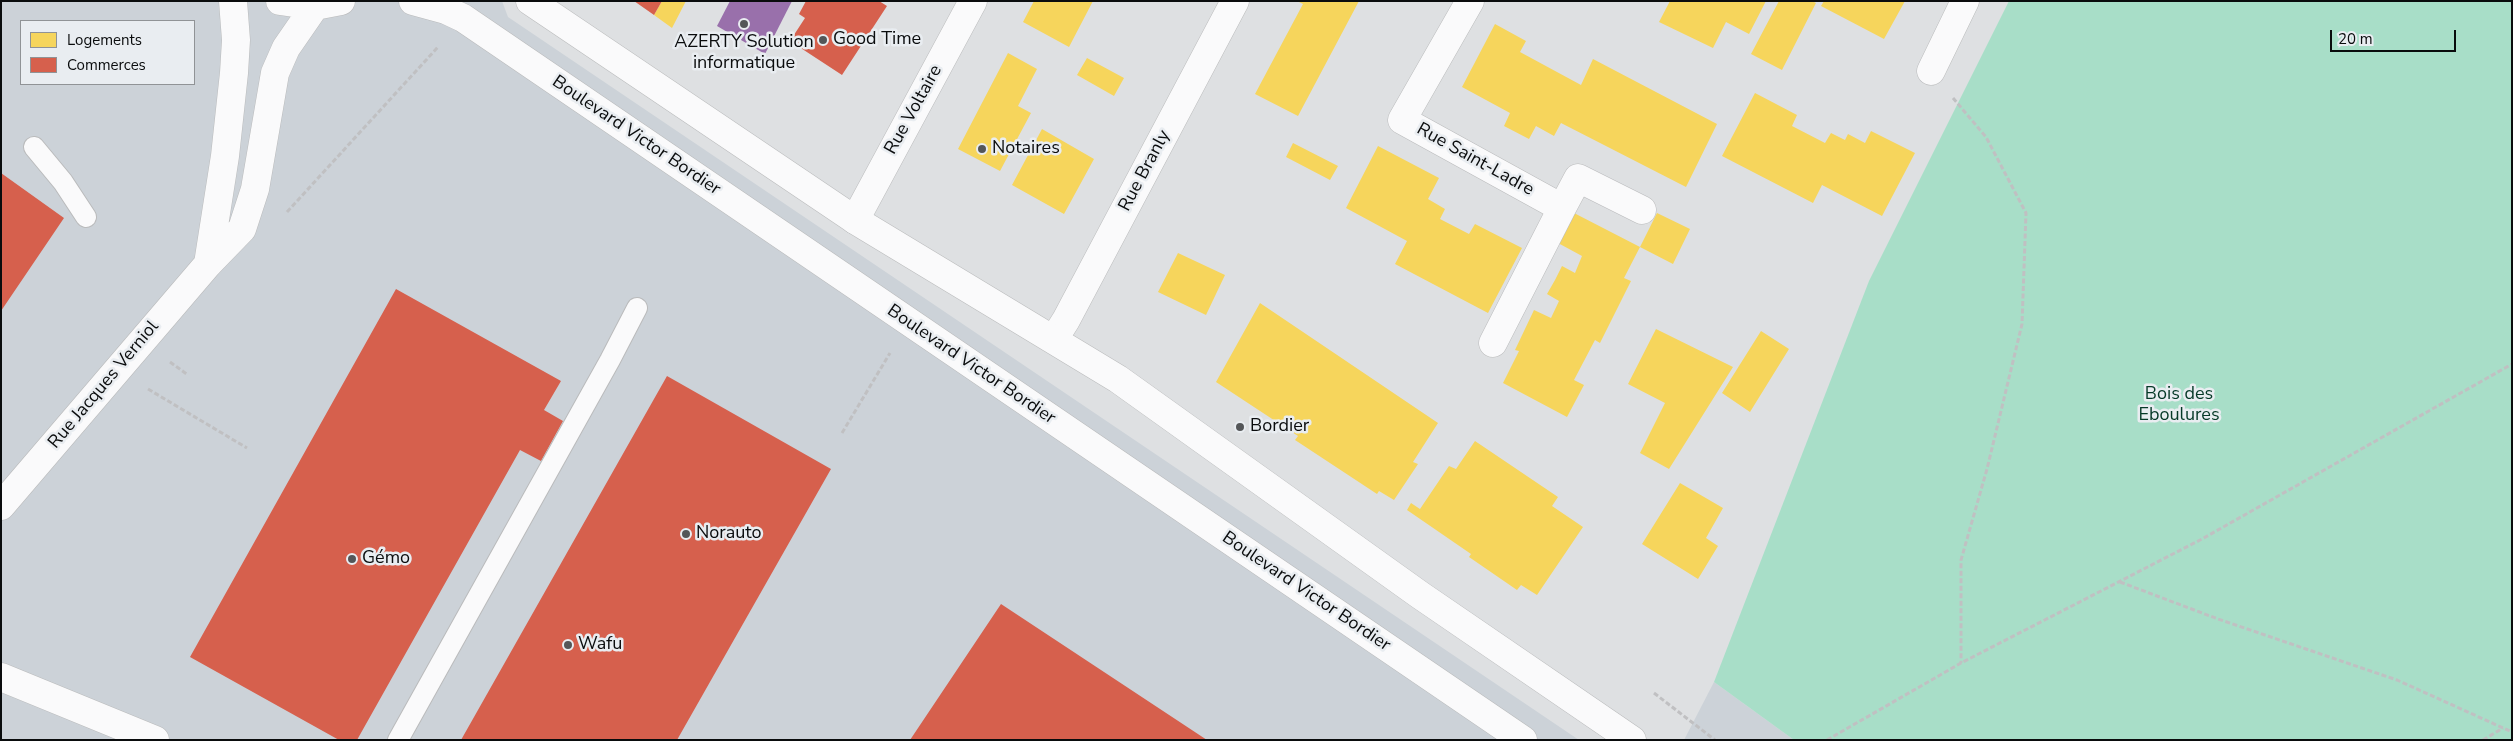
<!DOCTYPE html>
<meta charset="utf-8">
<style>
body{margin:0}
#map{position:relative;width:2513px;height:741px;overflow:hidden;background:#dee0e2;font-family:"Nunito Sans",sans-serif}
canvas{display:block}
.frame{position:absolute;inset:0;border:2px solid #0a0c0d;pointer-events:none}
.legend{position:absolute;left:20px;top:20px;width:175px;height:65px;box-sizing:border-box;background:#e9edf1;border:1px solid #909396;margin:0;padding:6px 9px;list-style:none;font-size:15px;color:#0a0c0d}
.legend li{display:flex;align-items:center;gap:10px;height:25px}
.legend b{width:25px;border:1px solid #909396}
.scale{position:absolute;left:2330px;top:30px;width:126px;height:22px;box-sizing:border-box;border:2px solid #0a0c0d;border-top:0;padding-left:6px;font-size:15px;line-height:18px;white-space:nowrap;color:#0a0c0d;-webkit-text-stroke:4px #e9edf1;paint-order:stroke}
</style>
<div id="map">
<canvas width="2513" height="741"></canvas>
<div class="frame"></div>
<ul class="legend">
<li><b style="height:14px;background:#f6d55c"></b>Logements</li>
<li><b style="height:14px;background:#d6604d"></b>Commerces</li>
</ul>
<div class="scale">20 m</div>
</div>
<script>
const ctx = document.querySelector('canvas').getContext('2d');
ctx.lineJoin = 'round';
function paint(path, color) {
  ctx.fillStyle = color;
  ctx.fill(path, 'evenodd');
}
function poly(rows) {
  const path = new Path2D();
  for (const r of rows) {
    path.moveTo(r[0], r[1]);
    for (let i = 2; i < r.length; i += 2) path.lineTo(r[i], r[i + 1]);
  }
  return path;
}
function strokePath(path, color, width, dash) {
  ctx.strokeStyle = color;
  ctx.lineWidth = width;
  ctx.lineCap = dash ? 'butt' : 'round';
  ctx.setLineDash(dash || []);
  ctx.stroke(path);
}
function label(font, color, halo, rows, align = 'center') {
  ctx.font = font + ' "Nunito Sans",sans-serif';
  ctx.lineWidth = 5;
  ctx.setLineDash([]);
  ctx.textBaseline = 'middle';
  ctx.strokeStyle = halo;
  ctx.fillStyle = color;
  for (const [text, x, y, turn = 0] of rows) {
    ctx.save();
    ctx.translate(x, y);
    ctx.rotate((+turn || 0) * Math.PI / 180);
    ctx.textAlign = isNaN(turn) ? turn : align;
    if (halo) ctx.strokeText(text, 0, 0);
    ctx.fillText(text, 0, 0);
    ctx.restore();
  }
}
paint(poly([
 [1,1,502,1,508,17,1579,740,1,740],
 [21,21,194,21,194,84,21,84],
 [1714,682,1794,740,1684,740]
]), '#ccd2d8');
paint(poly([
 [2009,1,2512,1,2512,740,1794,740,1714,682,1869,281]
]), '#a8dec8');
paint(poly([
 [662,1,686,1,672,28,654,15],
 [1034,1,1093,1,1069,47,1023,22],
 [1297,1,1359,1,1298,116,1255,94,1303,4],
 [1670,1,1766,1,1749,34,1726,22,1713,48,1659,22],
 [1779,1,1812,1,1816,3,1782,70,1751,54],
 [1824,1,1905,1,1884,39,1821,6],
 [1495,24,1526,41,1520,52,1581,85,1593,59,1717,124,1686,187,1561,123,1554,136,1536,126,1529,139,1504,126,1510,113,1462,87],
 [1008,53,1037,69,1018,106,1031,113,1000,171,958,149],
 [1087,58,1124,78,1114,96,1077,75],
 [1755,93,1797,115,1792,126,1825,143,1831,133,1845,140,1848,134,1865,143,1871,131,1915,153,1882,216,1822,185,1813,203,1722,156],
 [1042,129,1094,159,1064,214,1012,185],
 [1293,143,1338,166,1330,180,1286,157],
 [1378,146,1439,178,1428,199,1445,209,1440,219,1469,234,1475,224,1522,248,1488,313,1395,264,1407,241,1346,208],
 [1574,213,1640,247,1624,278,1631,281,1600,343,1595,340,1574,380,1584,385,1567,417,1503,383,1519,351,1515,350,1534,310,1551,318,1559,301,1547,294,1555,280,1562,266,1575,273,1582,256,1558,243],
 [1657,213,1690,229,1673,264,1640,247],
 [1178,253,1225,275,1206,315,1158,292],
 [1260,303,1438,423,1413,462,1418,464,1394,500,1379,491,1377,494,1295,440,1298,436,1216,382],
 [1656,329,1733,367,1669,469,1640,453,1665,403,1628,384],
 [1761,331,1789,349,1750,412,1722,393],
 [1475,441,1558,497,1552,506,1583,527,1537,595,1521,585,1517,590,1469,557,1471,554,1407,510,1411,503,1420,509,1449,466,1456,469],
 [1680,483,1723,508,1706,538,1718,546,1698,579,1642,544]
]), '#f6d55c');
paint(poly([
 [634,1,662,1,654,15],
 [806,1,879,1,887,6,842,75,790,41,805,18,799,14],
 [1,173,64,218,1,311],
 [396,289,561,381,544,410,563,421,541,461,520,450,357,740,339,740,190,657],
 [667,376,831,469,677,740,461,740],
 [1001,604,1207,740,910,740]
]), '#d6604d');
paint(poly([
 [730,1,792,1,765,54,717,26]
]), '#9970ab');
const lane = poly([
 [34,147,63,182,86,217],
 [398,740,610,360,637,308]
]);
const street = poly([
 [1470,1,1402,120,1562,208,1578,178,1642,210],
 [1931,71,1965,1],
 [855,220,973,1],
 [1054,339,1066,320,1235,1],
 [1493,343,1562,208],
 [1,677,155,740]
]);
const secondary = poly([
 [280,1,315,6,341,1],
 [413,1,446,10,463,18,1523,740],
 [530,1,855,220,1118,379,1420,595,1632,740],
 [208,264,225,156,234,73,236,40,233,1],
 [1,506,208,264,242,229,255,189,275,73,286,48,315,6]
]);
strokePath(lane, '#babbbc', 22);
strokePath(street, '#babbbc', 29);
strokePath(secondary, '#babbbc', 29);
strokePath(poly([
 [1953,98,1986,137,2026,213,2022,324,1987,469,1961,560,1961,663],
 [287,212,438,47],
 [170,362,188,375],
 [148,389,247,448],
 [842,433,890,353],
 [2120,582,2218,619,2397,680,2512,732],
 [1654,693,1715,740],
 [1827,740,1961,663,2202,539,2512,364],
 [2483,740,2503,728]
]), '#c0c0c2', 3, [5, 2.5]);
strokePath(lane, '#fafafb', 20);
strokePath(street, '#fafafb', 28);
strokePath(secondary, '#fafafb', 28);
for (const [x, y, r, color] of [
 [744,24,5,"#545658"],
 [823,40,5,"#545658"],
 [982,149,5,"#545658"],
 [1240,427,5,"#545658"],
 [686,534,5,"#545658"],
 [352,559,5,"#545658"],
 [568,645,5,"#545658"]
]) {
  const dot = new Path2D();
  dot.arc(x, y, r, 0, 2 * Math.PI);
  ctx.fillStyle = color;
  ctx.fill(dot);
  strokePath(dot, '#e9edf1', 2);
}
label('18px', '#0a0c0d', '#e9edf1', [
 ["Good Time",833,40],
 ["AZERTY Solution",744,43,"center"],
 ["informatique",744,64,"center"],
 ["Notaires",992,149],
 ["Bordier",1250,427],
 ["Norauto",696,534],
 ["Gémo",362,559],
 ["Wafu",578,645]
], 'left');
label('18px', '#0a0c0d', '#e9edf1', [
 ["Rue Voltaire",914,110,-61],
 ["Boulevard Victor Bordier",636,136,34],
 ["Rue Saint-Ladre",1475,160,29],
 ["Rue Branly",1145,171,-62],
 ["Boulevard Victor Bordier",971,365,34],
 ["Rue Jacques Verniol",104,385,-50],
 ["Boulevard Victor Bordier",1306,592,34]
]);
label('18px', '#053927', '#e9edf1', [
 ["Bois des",2179,395],
 ["Eboulures",2179,416]
]);
</script>
